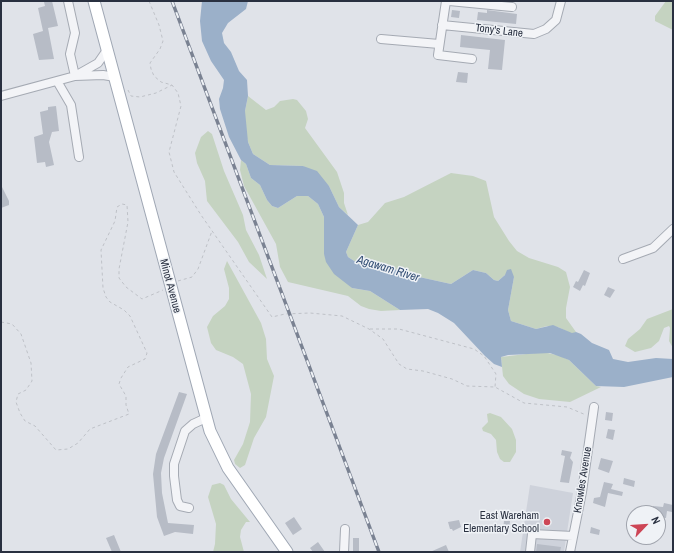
<!DOCTYPE html>
<style>
body{margin:0}
#map{position:relative;width:674px;height:553px;overflow:hidden;background:#e0e3e9;font-family:"Archivo Narrow",sans-serif}
canvas{display:block}
.frame{position:absolute;inset:0;border:2px solid #293040;pointer-events:none}
.north{position:absolute;left:626px;top:505px;width:40px;height:40px;box-sizing:border-box;background:#eff2f6;border:1px solid #a0a4ad;border-radius:50%;rotate:65deg;font-size:11px;font-weight:700;line-height:16px;text-align:center;color:#293040}
.north::after{content:'';display:block;margin:auto;width:14px;height:18px;background:#cd4656;clip-path:polygon(50% 0,100% 100%,50% 72%,0 100%)}
</style>
<div id="map">
<canvas width="674" height="553"></canvas>
<div class="frame"></div>
<div class="north">N</div>
</div>
<script>
const ctx = document.querySelector('canvas').getContext('2d');
ctx.lineJoin = 'round';
function paint(path, color) {
  ctx.fillStyle = color;
  ctx.fill(path, 'evenodd');
}
function poly(rows) {
  const path = new Path2D();
  for (const r of rows) {
    path.moveTo(r[0], r[1]);
    for (let i = 2; i < r.length; i += 2) path.lineTo(r[i], r[i + 1]);
  }
  return path;
}
function strokePath(path, color, width, dash) {
  ctx.strokeStyle = color;
  ctx.lineWidth = width;
  ctx.lineCap = dash ? 'butt' : 'round';
  ctx.setLineDash(dash || []);
  ctx.stroke(path);
}
function label(font, color, halo, rows, align = 'center') {
  ctx.font = font + ' "Archivo Narrow",sans-serif';
  ctx.lineWidth = 3;
  ctx.setLineDash([]);
  ctx.textBaseline = 'middle';
  ctx.strokeStyle = halo;
  ctx.fillStyle = color;
  for (const [text, x, y, turn = 0] of rows) {
    ctx.save();
    ctx.translate(x, y);
    ctx.rotate((+turn || 0) * Math.PI / 180);
    ctx.textAlign = isNaN(turn) ? turn : align;
    if (halo) ctx.strokeText(text, 0, 0);
    ctx.fillText(text, 0, 0);
    ctx.restore();
  }
}
paint(poly([
 [530,485,573,493,564,552,520,552]
]), '#ced2db');
paint(poly([
 [666,1,673,1,673,30,655,21,655,16],
 [248,96,266,110,274,107,280,101,293,99,297,100,306,111,308,119,305,128,337,172,344,193,344,203,348,215,339,207,329,186,303,166,270,165,253,154,248,142,245,130,245,111],
 [208,131,212,134,224,171,243,215,246,230,259,255,267,279,249,262,238,242,207,201,205,181,197,163,195,153,201,137],
 [241,160,246,164,251,178,260,185,267,200,272,206,278,208,297,196,308,196,318,204,324,217,324,254,352,288,370,291,400,310,381,311,369,309,361,306,348,296,288,282,280,267,276,244,244,186,240,170],
 [451,173,473,176,486,181,494,217,509,241,517,251,529,258,558,267,566,272,570,287,566,308,566,318,576,332,572,334,558,327,547,326,536,329,511,321,508,310,514,277,505,275,498,281,494,280,486,273,473,270,451,284,401,273,394,268,382,264,362,266,348,257,346,252,358,225,368,222,385,203,404,197],
 [227,261,261,323,266,339,267,359,274,376,266,417,254,438,245,465,240,468,235,464,234,460,243,444,250,422,251,394,243,364,233,357,216,350,211,343,207,327,213,316,225,306,229,299,229,288,224,269],
 [673,309,673,348,669,341,670,328,669,326,664,328,659,341,651,348,635,352,625,346,628,339,640,329,647,319],
 [543,352,561,356,569,360,596,386,601,387,570,402,539,399,524,394,509,384,503,376,501,357],
 [490,413,501,417,512,429,516,440,516,452,510,462,504,462,500,459,497,452,496,440,491,434,483,431,482,428,488,422,487,414],
 [220,483,224,485,231,499,250,522,246,522,241,530,240,537,244,552,213,552,215,544,216,524,208,497,212,485]
]), '#c5d3c1');
paint(poly([
 [202,1,248,1,246,9,228,23,222,33,224,43,231,52,239,71,247,80,248,96,245,111,248,142,253,154,270,165,303,166,317,171,329,186,339,207,358,225,346,252,348,257,362,266,389,265,401,273,451,284,473,270,486,273,494,280,498,281,505,275,507,270,511,269,514,277,508,310,511,321,536,329,553,325,572,333,576,332,581,334,592,343,609,350,613,359,628,362,656,358,673,359,673,377,624,387,596,386,569,360,550,353,508,355,501,357,502,367,494,364,485,356,454,323,438,313,428,309,400,310,370,291,352,288,334,274,326,262,324,254,324,217,318,204,308,196,297,196,278,208,272,206,267,200,260,185,251,178,246,164,241,160,229,137,220,109,219,99,223,88,224,80,211,61,202,41,200,21]
]), '#9bb0c9');
paint(poly([
 [52,1,58,26,48,28,54,59,39,60,33,34,43,31,38,8,45,6,44,2],
 [452,10,460,11,459,18,451,17],
 [487,10,517,14,516,24,477,20,478,12,487,13],
 [461,35,505,40,502,70,488,69,490,50,460,47],
 [458,72,468,73,467,83,456,82],
 [56,106,59,131,52,132,49,142,54,165,46,167,45,162,37,163,34,137,43,134,40,112,48,110,48,107],
 [1,185,9,201,9,205,1,208],
 [584,270,590,273,585,286,583,285,580,291,573,287,576,281,578,282],
 [608,287,615,290,610,298,604,295],
 [179,392,187,394,164,458,161,473,162,493,168,523,194,525,193,534,175,532,164,536,157,517,153,474,156,454],
 [606,412,613,413,612,421,605,420],
 [608,429,615,430,613,440,606,438],
 [562,450,572,452,570,458,573,462,569,483,560,482,565,456,561,455],
 [601,458,613,461,609,473,598,469],
 [624,478,635,481,634,487,623,484],
 [604,482,613,484,611,489,623,492,622,496,608,493,605,507,593,503,594,498,600,497],
 [664,503,673,505,672,512,667,511,666,518,658,517,658,513,643,513,644,508,653,510,653,506,663,507],
 [294,517,302,529,293,535,285,523],
 [459,520,461,527,453,531,452,529,450,529,448,522],
 [504,521,510,521,509,531,503,530],
 [591,527,600,530,599,535,590,533],
 [114,535,121,552,112,552,106,538],
 [353,538,359,538,359,552,353,552],
 [318,542,325,552,313,552,310,548],
 [537,544,561,547,560,552,536,552],
 [446,545,449,552,430,552]
]), '#b7bcc6');
const minor = poly([
 [68,1,75,33,70,54,75,76,103,75,115,77],
 [446,1,438,55,472,59],
 [449,1,512,7],
 [442,25,534,34,546,29,556,20,561,1],
 [381,39,439,44],
 [57,81,71,105,79,157],
 [1,96,75,76,98,63,107,50],
 [623,259,653,248,673,229],
 [189,508,180,506,177,500,174,476,174,464,185,431,193,424,206,418],
 [344,552,345,529],
 [530,552,532,534,573,536],
 [570,552,582,492,594,407]
]);
const major = poly([
 [94,1,210,431,228,468,287,552]
]);
strokePath(minor, '#a5aab3', 10);
strokePath(major, '#9fa7b4', 13);
strokePath(poly([
 [149,1,159,25,163,41,160,49,150,63,151,69,154,76,161,82,172,85,178,93,181,106,169,152,174,172,201,215,272,317,285,314,310,313,342,316,369,329,383,339,399,364,407,369,423,371,452,379,467,386,495,387,524,403,567,407,586,415],
 [128,90,131,96,140,97,156,93,172,85],
 [178,281,192,277,198,269,212,231],
 [1,322,12,324,21,334,31,363,32,381,26,390,18,394,16,402,20,413,25,421,35,426,56,450,68,449,78,443,90,429,129,414,126,405,126,396,119,384,121,378,128,367,145,359,147,353,130,316,124,310,110,302,106,297,103,288,101,250,115,221,117,207,122,204,127,205,128,222,119,269,119,278,126,287,142,299,163,290],
 [370,329,399,329,474,349,484,356,496,374,495,387]
]), '#bec1c7', 1, [3, 3]);
strokePath(minor, '#f3f4f7', 8);
strokePath(major, '#fff', 11);
const rail = poly([
 [172,1,379,552]
]);
strokePath(rail, '#7a8292', 3.5);
strokePath(rail, '#eff2f6', 2, [6]);
for (const [x, y, r, color] of [
 [547,522,4,"#cd4656"]
]) {
  const dot = new Path2D();
  dot.arc(x, y, r, 0, 2 * Math.PI);
  ctx.fillStyle = color;
  ctx.fill(dot);
  strokePath(dot, '#eff2f6', 1.5);
}
label('11px', '#293040', '#eff2f6', [
 ["Tony's Lane",499,31,7],
 ["Minot Avenue",170,286,75],
 ["Knowles Avenue",583,480,-81]
]);
label('11px', '#293040', '#eff2f6', [
 ["East Wareham",539,516],
 ["Elementary School",539,529]
], 'right');
label('italic 12px', '#334e74', '#eff2f6', [
 ["Agawam River",388,269,17]
]);
</script>
